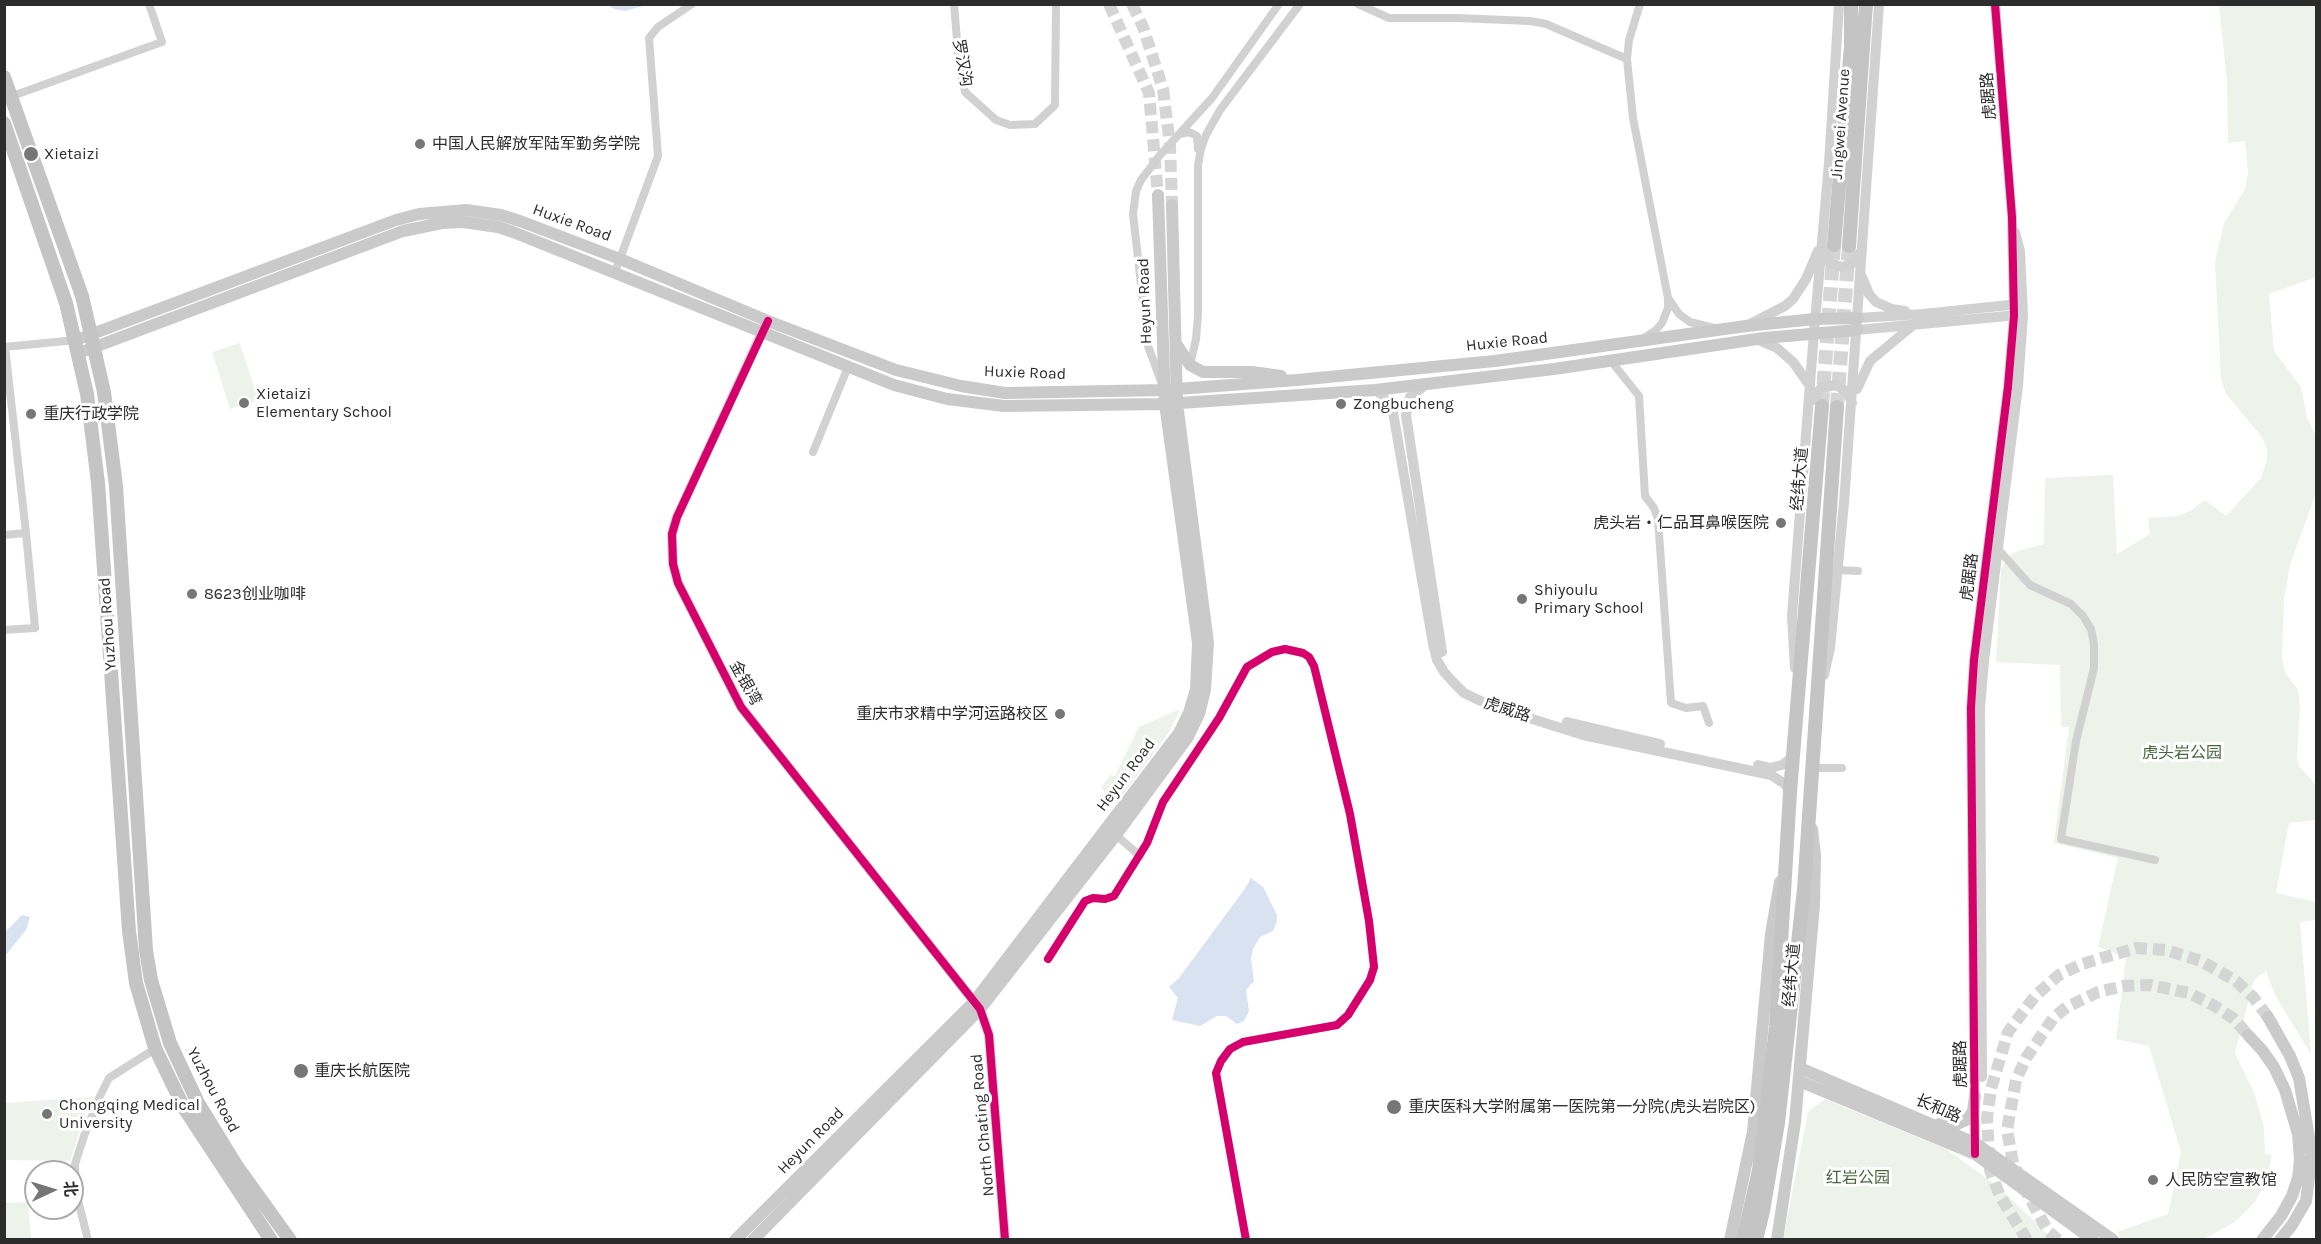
<!DOCTYPE html>
<meta charset="utf-8">
<style>
body{margin:0}
#map{position:relative;width:2321px;height:1244px;overflow:hidden;background:#fff;font-family:Karla,"Noto Sans SC",sans-serif}
canvas{display:block}
.frame{position:absolute;inset:0;border:6px solid #2c2c2c;pointer-events:none}
.north{position:absolute;left:24px;top:1160px;width:60px;height:60px;box-sizing:border-box;background:#fff;border:2px solid #ababab;border-radius:50%;rotate:86deg;font-size:16px;font-weight:700;line-height:24px;text-align:center;color:#2c2c2c}
.north::after{content:'';display:block;margin:auto;width:21px;height:27px;background:#767676;clip-path:polygon(50% 0,100% 100%,50% 72%,0 100%)}
</style>
<div id="map">
<canvas width="2321" height="1244"></canvas>
<div class="frame"></div>
<div class="north">北</div>
</div>
<script>
const ctx = document.querySelector('canvas').getContext('2d');
ctx.lineJoin = 'round';
function paint(path, color) {
  ctx.fillStyle = color;
  ctx.fill(path, 'evenodd');
}
function poly(rows) {
  const path = new Path2D();
  for (const r of rows) {
    path.moveTo(r[0], r[1]);
    for (let i = 2; i < r.length; i += 2) path.lineTo(r[i], r[i + 1]);
  }
  return path;
}
function strokePath(path, color, width, dash) {
  ctx.strokeStyle = color;
  ctx.lineWidth = width;
  ctx.lineCap = dash ? 'butt' : 'round';
  ctx.setLineDash(dash || []);
  ctx.stroke(path);
}
function label(font, color, halo, rows, align = 'center') {
  ctx.font = font + ' Karla,"Noto Sans SC",sans-serif';
  ctx.lineWidth = 6;
  ctx.setLineDash([]);
  ctx.textBaseline = 'middle';
  ctx.strokeStyle = halo;
  ctx.fillStyle = color;
  for (const [text, x, y, turn = 0] of rows) {
    ctx.save();
    ctx.translate(x, y);
    ctx.rotate((+turn || 0) * Math.PI / 180);
    ctx.textAlign = isNaN(turn) ? turn : align;
    if (halo) ctx.strokeText(text, 0, 0);
    ctx.fillText(text, 0, 0);
    ctx.restore();
  }
}
paint(poly([
 [2219,5,2316,5,2316,277,2269,294,2274,351,2301,387,2307,418,2316,436,2316,493,2290,565,2284,599,2282,657,2285,672,2298,690,2300,706,2297,759,2299,766,2316,785,2316,820,2289,823,2276,893,2316,902,2316,920,2300,922,2311,1054,2276,997,2266,971,2254,980,2235,1053,2255,1095,2264,1127,2265,1154,2272,1155,2267,1177,2255,1202,2235,1222,2210,1236,2199,1240,2122,1240,2117,1232,2168,1214,2181,1152,2149,1046,2116,1039,2126,957,2098,947,2118,858,2054,843,2069,727,2061,727,2060,665,1996,662,2001,570,2008,557,2018,551,2044,544,2045,478,2113,475,2117,554,2150,534,2148,518,2178,516,2190,511,2205,500,2226,516,2261,478,2267,459,2267,449,2262,437,2226,394,2221,379,2215,262,2224,223,2245,189,2248,172,2245,141,2228,143,2227,82],
 [240,343,258,400,230,409,212,352],
 [1180,709,1170,731,1116,804,1101,788,1110,775,1115,776,1139,727],
 [91,1097,70,1161,5,1160,5,1103],
 [1825,1099,1946,1149,2000,1188,2053,1239,1783,1239,1808,1112],
 [28,1202,31,1239,5,1239,5,1203]
]), '#edf3eb');
paint(poly([
 [608,5,647,5,625,11,614,9],
 [1251,878,1263,887,1277,915,1277,921,1273,931,1260,937,1253,949,1251,959,1254,981,1246,990,1249,1011,1244,1021,1237,1024,1226,1016,1217,1016,1200,1026,1172,1020,1178,998,1169,987,1179,978,1244,890],
 [22,915,30,917,26,930,5,956,5,932]
]), '#d8e2f0');
strokePath(poly([
 [1109,4,1149,93,1158,195],
 [1132,4,1143,27,1163,89,1170,145,1172,205],
 [2027,1240,2000,1196,1990,1170,1987,1118,1991,1089,2008,1032,2035,996,2059,975,2082,964,2136,948,2166,950,2201,961,2236,981,2253,997,2268,1017],
 [2058,1240,2048,1231,2024,1188,2013,1163,2007,1130,2016,1080,2026,1058,2054,1017,2067,1007,2098,992,2124,986,2150,985,2189,993,2213,1005,2234,1019,2248,1035]
]), '#d5d5d5', 12, [12, 6]);
strokePath(poly([
 [1822,406,1834,245],
 [1837,407,1849,246]
]), '#d5d5d5', 14, [14, 7]);
strokePath(poly([
 [954,4,959,64,965,92,996,120,1010,125,1035,124,1055,105,1056,4],
 [1358,4,1389,18,1457,18,1530,21,1546,24,1627,59],
 [1640,4,1629,40,1627,59,1633,118,1668,298],
 [4,99,162,42,149,4],
 [1180,134,1189,132,1197,136,1198,149],
 [615,272,658,156,649,38,658,27,692,4],
 [1644,338,1656,330,1662,323,1668,308,1668,298,1679,314,1690,322,1714,328],
 [4,347,76,340],
 [5,347,26,533],
 [1611,361,1639,396,1645,496,1654,508,1658,519,1671,703,1686,708,1703,706,1709,723],
 [1190,365,1196,339,1198,315,1198,165,1201,149,1206,135,1220,110,1300,4],
 [1162,384,1148,346,1133,214,1136,191,1141,180,1160,155,1212,98,1279,4],
 [813,452,848,367],
 [4,535,26,533,35,628,4,630],
 [1997,548,2030,585,2071,604,2083,616,2091,629,2094,644,2094,668,2076,741,2061,839,2155,860],
 [1837,570,1858,571],
 [1812,768,1842,768],
 [1116,835,1140,856],
 [1048,959,1085,901,1093,898,1105,899,1114,896,1147,843,1163,802,1219,718,1247,667,1272,652,1285,649,1303,653,1309,657,1314,666,1350,814,1369,921,1374,967,1370,980,1348,1015,1337,1025,1243,1042,1230,1049,1221,1061,1216,1073,1246,1240],
 [88,1240,76,1192,75,1164,84,1136,100,1096,109,1078,158,1047]
]), '#d1d1d1', 8);
strokePath(poly([
 [1823,249,1830,263,1842,267,1853,263,1862,250],
 [1862,277,1869,294,1876,302,1892,309,1905,311],
 [1858,318,1923,314,2019,304],
 [1750,324,1785,306,1793,299,1806,279,1818,251],
 [765,326,677,517,672,534,673,564,678,583,741,707,980,1009,989,1035,1005,1240],
 [1857,330,2018,315],
 [1756,339,1777,348,1793,362,1810,386],
 [1425,385,1410,397,1406,415,1442,652],
 [1857,389,1870,361,1912,326],
 [1375,390,1382,395,1393,412,1433,644,1437,660,1444,672,1453,682,1464,693,1491,706,1583,735,1771,775,1785,784,1790,792],
 [1810,402,1821,388,1836,385,1847,392,1852,403],
 [1795,668,1792,616,1814,332,1829,163,1839,4],
 [1824,675,1830,648,1844,503,1879,4],
 [1567,722,1660,744],
 [1758,765,1770,768,1782,765,1793,757],
 [1982,1077,1980,708,1984,661,2018,386,2023,315,2020,251,2015,232],
 [1975,1150,1971,708,1974,660,2008,387,2014,316,2012,217,1995,4]
]), '#d1d1d1', 10);
strokePath(poly([
 [76,340,396,220,419,214,466,210,501,215,520,221,620,259,768,321,896,370,961,386,1005,393,1164,390,1297,380,1495,361,1746,326,1815,319,1858,318],
 [1177,345,1190,365,1203,372,1252,372,1281,376],
 [79,353,403,231,442,223,463,222,498,227,513,232,894,385,947,399,1004,406,1165,404,1375,390,1554,369,1764,338,1857,330],
 [2268,1017,2290,1056,2299,1078,2312,1155,2306,1201,2292,1225,2280,1240],
 [2248,1035,2262,1050,2274,1067,2285,1090,2298,1134,2300,1160,2298,1178,2292,1196,2281,1216,2262,1240],
 [1800,1068,1975,1143,2113,1240],
 [1799,1081,1975,1154,2093,1240],
 [1939,1124,1955,1125,1968,1119,1973,1111,1975,1096],
 [735,1240,974,1002,1179,733,1189,713,1196,689,1198,643,1165,404,1158,195],
 [753,1240,980,1009,1116,835,1188,737,1199,714,1205,690,1208,643,1177,403,1172,205],
 [1730,1240,1753,1132,1771,934,1780,882],
 [1777,1240,1795,1122,1814,905,1815,855,1812,829]
]), '#cacaca', 12);
strokePath(poly([
 [4,77,82,296,104,392,116,486,146,950,151,980,170,1043,198,1103,236,1165,290,1240],
 [4,123,66,303,87,394,98,483,129,931,136,983,155,1048,184,1108,271,1240],
 [1834,245,1851,46,1851,4],
 [1849,246,1866,4],
 [1743,1240,1759,1170,1776,1027,1790,792,1822,406],
 [1756,1240,1763,1211,1778,1123,1804,889,1837,407]
]), '#c4c4c4', 14);
strokePath(poly([
 [768,321,677,517,672,534,673,564,678,583,741,707,980,1009,989,1035,1005,1240],
 [1048,959,1085,901,1093,898,1105,899,1114,896,1147,843,1163,802,1219,718,1247,667,1272,652,1285,649,1303,653,1309,657,1314,666,1350,814,1369,921,1374,967,1370,980,1348,1015,1337,1025,1243,1042,1230,1049,1221,1061,1216,1073,1246,1240],
 [1975,1154,1971,708,1974,660,2008,387,2014,316,2012,217,1995,4]
]), '#d6006c', 8);
for (const [x, y, r, color] of [
 [420,144,6,"#767676"],
 [31,154,8,"#767676"],
 [244,403,6,"#767676"],
 [1341,404,6,"#767676"],
 [31,414,6,"#767676"],
 [1781,523,6,"#767676"],
 [192,594,6,"#767676"],
 [1522,599,6,"#767676"],
 [1060,714,6,"#767676"],
 [301,1071,8,"#767676"],
 [1394,1107,8,"#767676"],
 [47,1114,6,"#767676"],
 [2153,1180,6,"#767676"]
]) {
  const dot = new Path2D();
  dot.arc(x, y, r, 0, 2 * Math.PI);
  ctx.fillStyle = color;
  ctx.fill(dot);
  strokePath(dot, '#fff', 2);
}
label('16px', '#2c2c2c', '#fff', [
 ["罗汉沟",962,63,80],
 ["虎踞路",1989,96,-94],
 ["Jingwei Avenue",1841,124,-86],
 ["Huxie Road",572,223,20],
 ["Heyun Road",1145,301,-92],
 ["Huxie Road",1507,342,-6],
 ["Huxie Road",1025,373,2],
 ["经纬大道",1800,479,-85],
 ["虎踞路",1970,577,-83],
 ["Yuzhou Road",108,624,-94],
 ["金银湾",745,683,61],
 ["虎威路",1507,710,18],
 ["Heyun Road",1126,775,-53],
 ["经纬大道",1792,975,-85],
 ["虎踞路",1961,1064,-91],
 ["Yuzhou Road",213,1090,62],
 ["长和路",1938,1109,23],
 ["North Chating Road",983,1125,-95],
 ["Heyun Road",811,1141,-45]
]);
label('16px', '#2c2c2c', '#fff', [
 ["中国人民解放军陆军勤务学院",432,144],
 ["Xietaizi",44,154],
 ["Xietaizi",256,394],
 ["Elementary School",256,412],
 ["Zongbucheng",1353,404],
 ["重庆行政学院",43,414],
 ["虎头岩‧仁品耳鼻喉医院",1769,523,"right"],
 ["Shiyoulu",1534,590],
 ["Primary School",1534,608],
 ["8623创业咖啡",204,594],
 ["重庆市求精中学河运路校区",1048,714,"right"],
 ["重庆长航医院",314,1071],
 ["Chongqing Medical",59,1105],
 ["University",59,1123],
 ["重庆医科大学附属第一医院第一分院(虎头岩院区)",1408,1107],
 ["人民防空宣教馆",2165,1180]
], 'left');
label('16px', '#47663c', '#fff', [
 ["虎头岩公园",2182,753],
 ["红岩公园",1858,1178]
]);
</script>
